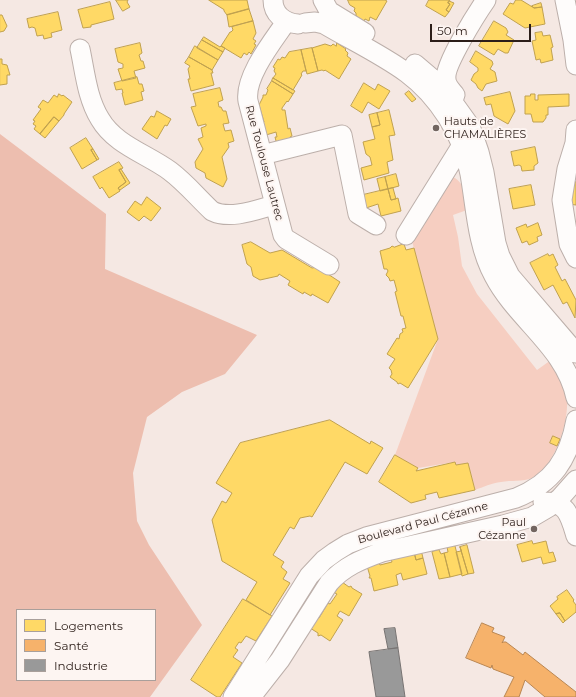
<!DOCTYPE html>
<html>
<head>
<meta charset="utf-8">
<style>
	body { margin:0 }
	#map { position:relative; width:576px; height:697px; overflow:hidden; background:#f5e8e3; font-family:Montserrat,sans-serif }
	canvas { display:block }
	.legend { position:absolute; left:16px; top:609px; width:140px; height:72px; box-sizing:border-box; background:#fdf5f2; border:1px solid #a99f9b; margin:0; padding:5px 7px; list-style:none; font-size:12px; color:#2c1e19 }
	.legend li { display:flex; align-items:center; gap:8px; height:20px }
	.legend b { width:20px; border:1px solid #a99f9b }
	.scale { position:absolute; left:430px; top:24px; width:101px; height:18px; box-sizing:border-box; border:2px solid #2c1e19; border-top:0; padding-left:5px; font-size:12px; line-height:14px; white-space:nowrap; color:#2c1e19; -webkit-text-stroke:3px #fdf5f2; paint-order:stroke }
</style>
</head>
<body>
<div id="map">
<canvas width="576" height="697"></canvas>
<ul class="legend">
<li><b style="height:11px;background:#ffd966"></b>Logements</li>
<li><b style="height:11px;background:#f6b26b"></b>Santé</li>
<li><b style="height:11px;background:#999"></b>Industrie</li>
</ul>
<div class="scale">50 m</div>
</div>
<script>
const context = document.querySelector('canvas').getContext('2d');
context.lineJoin = 'round';
function fillPath(path, color) {
  context.fillStyle = color;
  context.fill(path, 'evenodd');
}
function stroke(path, color, width, dash) {
  context.strokeStyle = color;
  context.lineWidth = width;
  context.lineCap = dash ? 'butt' : 'round';
  context.setLineDash(dash || []);
  context.stroke(path);
}
function label(font, color, halo, rows, align = 'center') {
  context.font = font + ' Montserrat,sans-serif';
  context.lineWidth = 4;
  context.setLineDash([]);
  context.textBaseline = 'middle';
  context.strokeStyle = halo;
  context.fillStyle = color;
  for (const [text, x, y, turn = 0] of rows) {
    context.save();
    context.translate(x, y);
    context.rotate((+turn || 0) * Math.PI / 180);
    context.textAlign = isNaN(turn) ? turn : align;
    if (halo) context.strokeText(text, 0, 0);
    context.fillText(text, 0, 0);
    context.restore();
  }
}
fillPath(new Path2D(`
	M453,177C466,184 466,196 467,210L453,215L458,237L462,266L477,294L537,370L551,360C558,371 565,384 567,397C569,422 556,465 532,478C523,482 511,480 501,482C492,483 483,487 475,490L468,463L456,465L455,462L418,468L395,455L438,339L412,241Z`), '#f6cec1');
fillPath(new Path2D(`
	M0,134L106,214L105,269L257,335L225,374L182,392L147,417L133,473L137,521L149,545L202,625L150,697H0ZM17,610H155V680H17Z`), '#edbeaf');
const homes = new Path2D(`
	M116,0H128L127,2L130,7L123,11Z
	M209,0H247L249,9L227,15L224,11V10Z
	M348,0H385L387,1L376,20L370,17L369,21L365,19L364,21L356,16V13L354,11L355,8L350,5Z
	M429,0H450L448,3L450,4L446,10L449,12L445,17L426,6Z
	M516,0H521L534,8L542,7L545,24L525,28L503,14L510,3L513,4Z
	M449,1L454,3L449,12L446,10L450,4L448,3Z
	M110,2L114,19L91,25V27L83,28L78,10Z
	M541,3L542,7L534,8L532,6Z
	M249,9L253,21L229,27L227,15Z
	M58,12L62,30L51,33L52,37L44,39L43,35L37,36L35,28L32,27L29,28L27,19Z
	M0,15H2L7,26L4,31L0,32Z
	M253,21L256,33L253,39L256,41L254,44L256,45L251,54L249,52L247,55L244,53L241,58L221,46L230,32H231L233,30L232,27Z
	M494,21L506,28L508,32L506,35L514,40L508,53H505L498,49L494,55L479,46Z
	M542,32L543,36L550,35L553,47L551,48L553,60L541,63L540,59L536,60L532,41L536,40L535,33Z
	M204,37L220,47L221,46L225,48L223,52L202,40Z
	M202,40L223,52L218,60L197,48Z
	M140,43L142,53L139,55L141,61H143L145,68L134,71L136,78L122,81L118,69L123,68V64L118,62L115,49Z
	M337,43L346,49L345,50L348,53L347,56L351,59L339,79L325,70L324,71L322,70L318,71L312,48L325,44L331,46L333,44L336,46Z
	M195,46L218,60L212,70L189,57Z
	M312,48L318,71L307,74L301,50Z
	M301,50L306,71H303L301,74L302,75L293,90L273,78L276,74L274,71L275,68L273,67L278,59L280,60L282,57L285,58L289,52Z
	M476,51L492,61L493,64L490,69L495,72L497,81L486,84L482,91L478,88L476,84L471,80L474,74L478,71V68L470,62Z
	M189,57L212,70L213,73H211L214,85L191,91L188,79H190L188,69L190,66L185,63Z
	M0,59H2V64L7,65L10,75H7V84L0,85Z
	M137,77L139,84H142L144,91L141,92L143,100L125,105L122,93H123L122,89L116,90L114,83Z
	M273,78L295,91L293,94L272,81Z
	M272,81L293,94L288,102L287,101L282,108V110H285L288,129L290,128L292,136L290,137L291,142L277,145L275,137H277L276,132L266,135L262,123L264,122L259,105L263,97V95H266L268,90L267,89Z
	M364,83L375,90L378,84L390,91L379,109L368,102L362,113L351,106Z
	M220,88L223,100L218,102L219,107H221L223,111H226L229,123L223,124L225,131L231,130L234,141L228,143L229,147L222,157L227,179L223,187L206,178L205,173L196,168L195,162L203,149L198,139L203,137L201,128L206,126V124L198,126L191,107L196,106L193,94Z
	M409,91L416,99L412,102L405,94Z
	M510,92L515,111L508,124L494,116L491,104L486,105L484,98Z
	M59,94L62,96L63,95L72,102L64,114V115L59,121L54,117L40,134L34,129L36,126L33,124L35,121L33,120L41,109L38,107L43,100L48,103L54,95L57,97Z
	M531,94H535V100H538V95L569,94V106L548,107V115H546V118L543,122H533L531,114H525V96H530Z
	M389,110L395,135L389,136L393,160L387,162L389,173L364,180L361,168L372,165L370,157L366,154L363,142L375,139L372,127L380,125L377,113Z
	M157,111L171,119L167,126L165,125L157,139L142,129L151,116L154,117Z
	M377,113L380,125L372,127L369,115Z
	M54,117L59,121L45,138L40,134Z
	M86,138L93,149L91,150L97,160L82,169L70,148Z
	M535,147L538,163L534,166V170L522,171L521,166L519,165L514,166L511,152Z
	M93,149L99,159L97,160L91,150Z
	M119,162L123,168L119,170L126,182L118,188L120,191L109,198L102,187L100,189L93,177Z
	M121,169L130,183L120,190L118,188L126,182L119,170Z
	M396,174L399,186L388,189L385,177Z
	M385,177L388,189L380,191L377,179Z
	M572,181L576,182V205L568,204Z
	M531,185L535,205L513,209L509,189Z
	M393,188L396,199L391,200L388,189Z
	M388,189L391,200L398,198L401,211L381,216L378,204L366,208L363,195Z
	M147,197L161,208L151,221L144,216L139,221L127,212L135,201L141,205Z
	M538,223L542,235L537,237L538,241L529,245L527,241L522,243L516,228L526,224L527,227Z
	M251,242L270,253L282,250L312,268L317,267L340,282L328,303L312,294L311,296L304,292L303,294L288,285L290,281L279,274L278,276L260,280L253,276L251,267L247,264L242,245Z
	M404,244L406,250L414,248L438,339L408,388L400,383L398,384L397,382L390,377L392,374L391,370L389,368L395,359L387,354L397,338L399,339L400,334L403,332L402,329L406,328L403,316H401L395,292L397,291L394,280L390,281L389,278L386,275L388,271L387,269H384L380,251L390,248L392,246L394,247Z
	M548,254L549,256L553,254L558,265L555,267L562,281L565,279L576,300L575,318L567,302L563,304L553,285L544,290L530,263Z
	M330,420L370,444L371,441L383,448L367,474L345,462L312,517L310,516L300,518L294,529L290,527L273,555L284,562L281,567L287,572L283,579L290,583L270,615L246,600L257,582L222,561L212,520L222,501L226,503L232,493L216,483L240,443Z
	M553,436L560,439L557,446L550,443Z
	M395,455L418,468L416,471L455,462L456,465L468,463L475,490L439,498L437,492L425,495L426,499L411,503L379,482Z
	M532,541L533,544L546,541L549,553L553,552L556,561L543,564L541,557L522,562L517,545Z
	M467,545L474,573L468,574L460,547Z
	M455,546L462,574L450,577L444,553L448,552L447,547Z
	M460,547L468,574L462,576L456,552L461,551Z
	M421,550L423,558L416,560L414,552Z
	M439,550L441,554L444,553L450,577L439,579L432,552Z
	M414,552L416,560L423,558L427,574L403,580L401,573L396,575L398,585L374,591L371,578H369L370,576L367,566L379,563L380,565L392,562L391,559Z
	M342,582L349,587L351,586L352,588L362,594L349,616L340,611L337,616L343,620L330,641L321,635L318,636V633L310,628L317,617L319,618L328,603L330,604L337,594L335,593Z
	M567,590L574,600L573,601L576,605V612L565,621L560,613L556,614L550,606L558,599L557,597Z
	M243,599L272,616L256,641L246,636L241,643L239,642L235,648L238,650L233,657L242,663L220,697H217L191,680Z
	M560,613L565,621L563,623L556,614Z`);
fillPath(homes, '#ffd966');
stroke(homes, '#c0a14f', 1);
const health = new Path2D(`
	M482,623L494,628L492,632L505,637L502,643L503,642H506L523,655L525,652L576,692V697H545L525,680L519,697H504L514,677L493,669L492,665L491,668L466,658Z`);
fillPath(health, '#f6b26b');
stroke(health, '#b98652', 1);
const industry = new Path2D(`
	M395,628L398,648L388,649L384,629Z
	M398,648L405,697H376L369,652Z`);
fillPath(industry, '#999');
stroke(industry, '#787473', 1);
const minor = new Path2D(`
	M273,0C273,14 284,23 298,24
	M323,0L329,11L365,33
	M565,0L573,40L576,65
	M286,22C273,41 244,77 248,101L283,235L286,239L329,265
	M305,23L315,22L324,24C351,40 381,54 407,73C438,96 463,135 470,174C476,208 477,245 494,276C517,320 566,348 576,398
	M80,49C85,72 87,98 100,119C115,145 147,154 170,171C186,183 198,198 212,211C230,220 256,210 274,205
	M415,64L442,87L470,126L479,152L484,172L496,243L500,256L510,276L576,353
	M455,95C451,90 446,85 446,79C444,65 477,13 486,0
	M576,130L575,143L567,169L562,200L569,244L576,258
	M262,155L342,135L358,214L376,225
	M406,235L462,145
	M543,502C567,501 570,516 576,536
	M233,697L309,576L324,560L335,552L348,544L366,537L516,498C553,483 569,459 576,420
	M251,697L280,660L329,583C343,567 362,559 382,552L503,525L532,517L549,507L560,498L576,480`);
stroke(minor, '#bcafaa', 21);
stroke(minor, '#fefcfb', 19);
for (const [x, y, r, color] of [
	[436,128,4,"#726560"],
	[534,529,4,"#726560"]
]) {
  const dot = new Path2D();
  dot.arc(x, y, r, 0, 2 * Math.PI);
  context.fillStyle = color;
  context.fill(dot);
  stroke(dot, '#fdf5f2', 1.5);
}
label('11px', '#2c1e19', '#fdf5f2', [
	["Hauts de",444,122],
	["CHAMALIÈRES",444,135],
	["Paul",526,523,"right"],
	["Cézanne",526,536,"right"]
], 'left');
label('11px', '#2c1e19', '#fdf5f2', [
	["Rue Toulouse Lautrec",264,163,75],
	["Boulevard Paul Cézanne",423,523,-15]
]);
</script>
</body>
</html>
